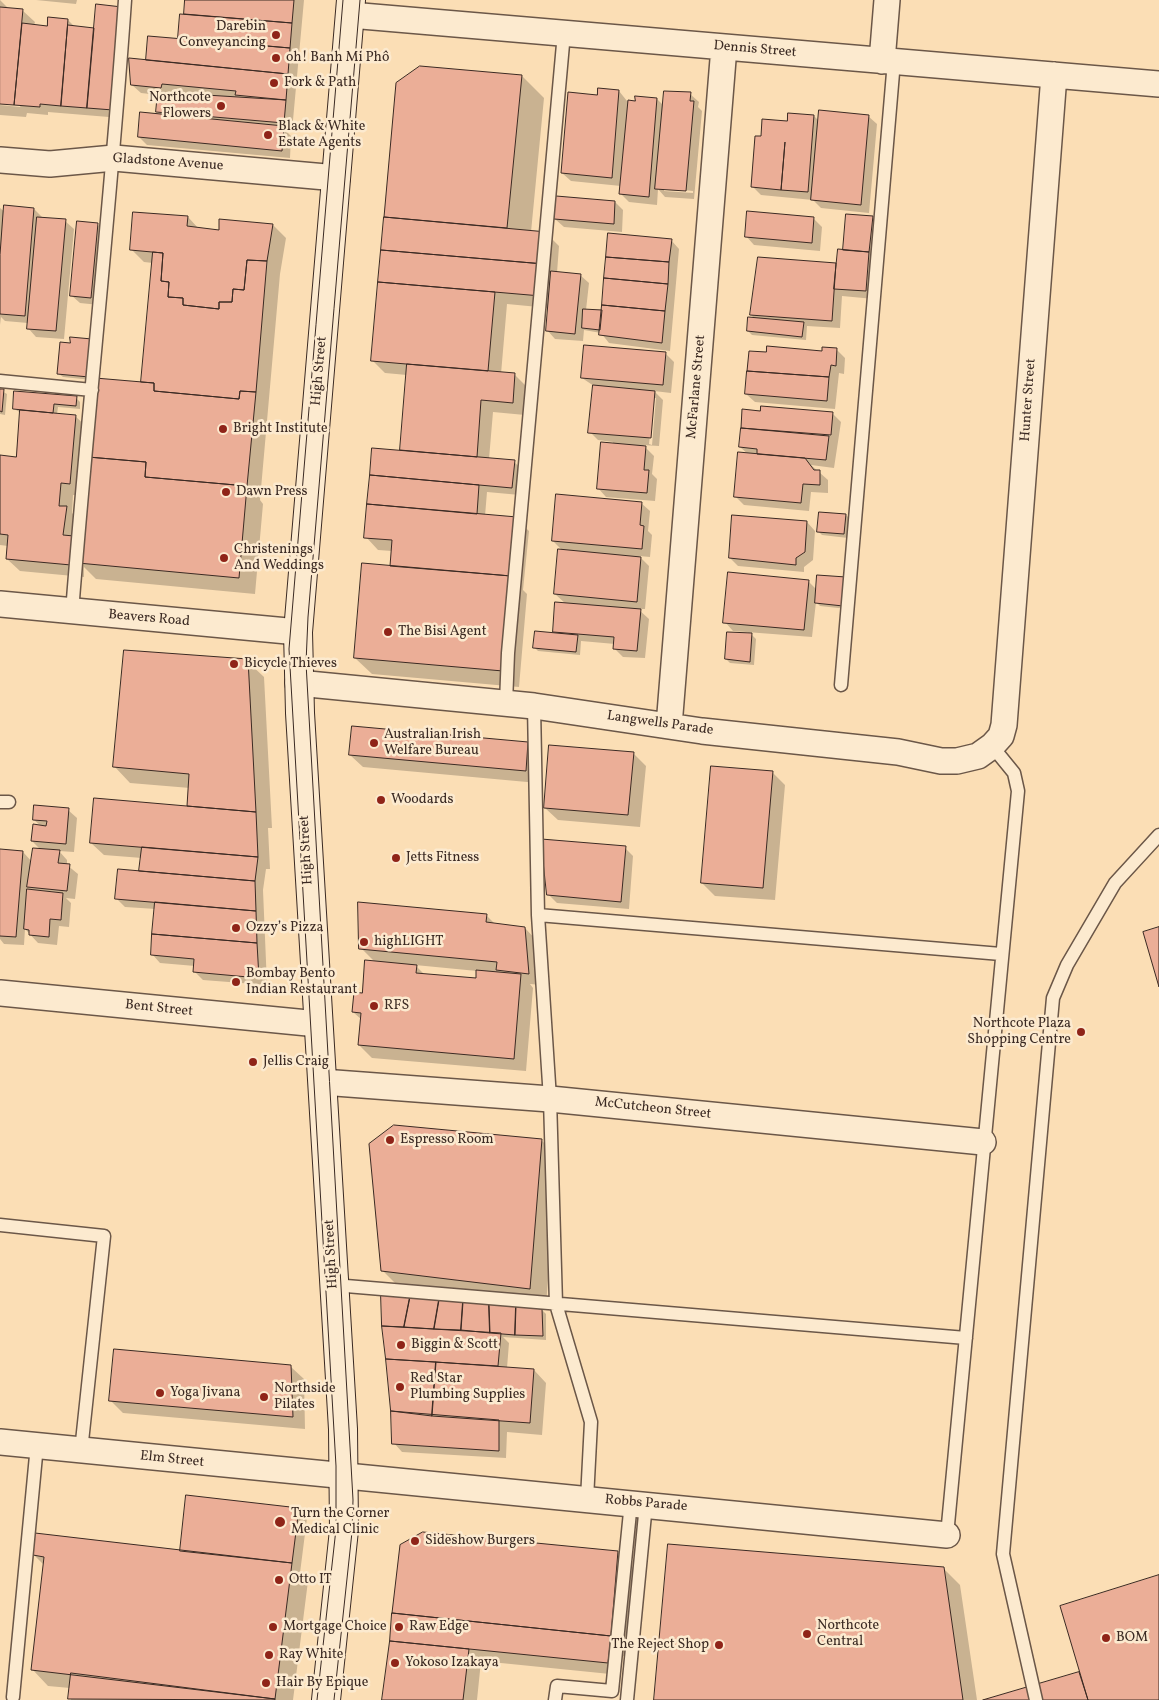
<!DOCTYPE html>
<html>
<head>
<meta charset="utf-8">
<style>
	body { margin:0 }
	canvas { display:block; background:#fbdeb5 }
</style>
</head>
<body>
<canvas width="1159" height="1700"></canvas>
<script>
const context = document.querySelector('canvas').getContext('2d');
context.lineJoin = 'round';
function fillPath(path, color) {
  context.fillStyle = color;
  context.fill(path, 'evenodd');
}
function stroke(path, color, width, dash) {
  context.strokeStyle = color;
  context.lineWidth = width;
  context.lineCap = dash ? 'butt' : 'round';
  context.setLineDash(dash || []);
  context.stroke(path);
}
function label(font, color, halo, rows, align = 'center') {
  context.font = font + ' Vollkorn,serif';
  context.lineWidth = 5;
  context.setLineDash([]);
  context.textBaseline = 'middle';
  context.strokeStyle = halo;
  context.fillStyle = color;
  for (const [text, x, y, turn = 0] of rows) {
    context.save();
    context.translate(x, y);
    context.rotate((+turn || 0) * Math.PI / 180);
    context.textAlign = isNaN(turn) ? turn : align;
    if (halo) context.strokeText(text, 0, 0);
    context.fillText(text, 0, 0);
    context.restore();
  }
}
fillPath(new Path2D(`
	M0,0L9,9L22,10L35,22L34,26L48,27L49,18L68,20L75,27L95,29L122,8L130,16L121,118L48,112V115L27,113L26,117L0,115V105L20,107L21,104L0,102Z
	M36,0H77L76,4Z
	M186,0H304L292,131H286L291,136L290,158L147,145L139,137L161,115L157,111L159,95L141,93L132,85L147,62L179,40L181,15H185Z
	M522,76L544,98L531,232L546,233L559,246L557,273L580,275L589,283L586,310L603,311L671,240L679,249L670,351L609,343L601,333L584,330L583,341L555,339L547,330L549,308L507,304L501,374L515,375L527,387L525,415L493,412L489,459L514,462L523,470L520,495L487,492L485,516L516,519L529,531L523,590L527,594L519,687L372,674L355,658L393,567L392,551L378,550L366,537L374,449L403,452L401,449L407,375L385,373L372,360L397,83Z
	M619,91L627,101L657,99L664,106L690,94L699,102L698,107L702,111L694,199L665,197L658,189L657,205L629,202L621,194V186L571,181L562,173L598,96ZM664,188L693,191V193L664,191Z
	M789,114L814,116L820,122L868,116L877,124L869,213L821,208L813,200L761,195L753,187L762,137L788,122Z
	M615,202L623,210L622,232L564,227L555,219Z
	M0,208L5,212L34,209L42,217L65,221L74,229L64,339L36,337L28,328V323L5,321L1,317L0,325Z
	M134,213L188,217L199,229L220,231L221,221L273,225L286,238L280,274L260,500L263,504L255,594L96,579L84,567V577L20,571L7,559L8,546L0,545V456L17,458L21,413L16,410L76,398L80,402V409L58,407L57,414L75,416L88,428L82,496L73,495L72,513L79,520L142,383L153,263L144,262L131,249Z
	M872,217L876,221L874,299L842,296L840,328L807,326L806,340L752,335L748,331L755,319L751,315L759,258L837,265L844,251Z
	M813,218L822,227L820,251L754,245L746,236Z
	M97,224L106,233L99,305L80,303L71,295Z
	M61,344L92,380L63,377L59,374Z
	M836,349L845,358L844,374L839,373L835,409L755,402L746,394L823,352Z
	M665,353L674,362L671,393L654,391L663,400L659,446L643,445L654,456L652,474L657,479L655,501L606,497L598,488L613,442L598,440L590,432L594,386L582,378ZM654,398H656L652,445L649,444Z
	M0,390L7,394L5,415L0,414Z
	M743,410L832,413L841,422L834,468L811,465L828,480V493L811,492L809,511L744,505L735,496L749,455L740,447Z
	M641,503L650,511L648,531L652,535L650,557L639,556L649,566L645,609H638L649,619L645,658L623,657L614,648L615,644L581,641L580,655L538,651L534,647L557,635L554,631L566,604L555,594L563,551L553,541Z
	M846,515L850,519L848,538L822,535L818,531Z
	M807,522L815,531L813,560L804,567V572L738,566L730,558Z
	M808,581L817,590L847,609L820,606L816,602L812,637L733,631L725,622Z
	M749,632L756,639L754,665L730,663L726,659Z
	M247,661L264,677L272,828H268L270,869H266L263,890L267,985L203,980L194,971L195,966L160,963L152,954L156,909L125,907L116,898L140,872L142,858L104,855L91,843L188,808L190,788L130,783L114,766Z
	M528,743L540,755L538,783L363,767L350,755Z
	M633,753L646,766L640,827L558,820L545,808Z
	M772,772L785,785L775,900L715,896L702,883Z
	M68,810L77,818L74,852L59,851L67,860V865L78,874L75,899L66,898L71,903L69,927L59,926L57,945L38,943L25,929L24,945L4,944L0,939V839V850L23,852L33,863L41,850L32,841L41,826L34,820Z
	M625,848L633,856L629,909L557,903L548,894Z
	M486,915L496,925L525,928L537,941L541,985L530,984L533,988L526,1071L372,1058L359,1045L362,1020L353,1012L364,995L375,962L361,948ZM415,965L477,971V980L425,975Z
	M541,1140L558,1156L546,1305L399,1287L382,1270Z
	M542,1310L546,1314V1340L503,1337L509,1343L507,1368L534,1370L546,1383L542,1435L507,1432L506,1458L402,1452L394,1443L384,1325Z
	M291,1367L304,1379L305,1429L123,1413L110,1400Z
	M298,1510L307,1518L300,1573L308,1581L293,1700H71L70,1688L48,1686L32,1669L44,1565L34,1555L181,1552Z
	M423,1533L618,1552L641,1575L633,1658L622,1656L620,1675L481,1661L477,1700H383L401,1546Z
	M944,1569L960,1585L977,1700H655Z`), '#0003');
const building = new Path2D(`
	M185,0H294L292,23L184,14Z
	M96,4L122,7L113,110L87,108Z
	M0,7L23,9L14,105L0,104Z
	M180,14L292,23L290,48L178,38Z
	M48,17L68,19L61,106L40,104V107L14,105L22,23L47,26Z
	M68,25L94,28L87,108L61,106Z
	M148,36L290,48L288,74L146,60Z
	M129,58L288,74L286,100L235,95L236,91L162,84L161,88L131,85Z
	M420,66L522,75L507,228L384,217L396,83Z
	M598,88L619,90L612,178L561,173L568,92L597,95Z
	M664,91L691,92L690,101H694L686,191L655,189Z
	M158,92L286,100L284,123L156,112Z
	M635,96L657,98L649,197L619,194L628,100L635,101Z
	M819,110L869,115L861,205L811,200Z
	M140,112L284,126L282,151L138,137Z
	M788,113L814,115L808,192L781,190L785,142L781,190L751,187L755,136H761L762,119L787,121Z
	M556,196L615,201L614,224L554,219Z
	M4,205L34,208L25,316L0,314V255Z
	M747,211L814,217L812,243L745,237Z
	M133,212L188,216L187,226L219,230V219L273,224L267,261L247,260L244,290L233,289L232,302H219V309L183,305V298L168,297L169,282L161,281L163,253L130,250Z
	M846,214L873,216L869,252L843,250Z
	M37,217L66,219L56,331L27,329Z
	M384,217L547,232L544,264L381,250Z
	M77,221L98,223L91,298L70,296Z
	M608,233L672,239L669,262L606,257Z
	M838,249L869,252L866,291L834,289Z
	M381,250L544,264L541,296L378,282Z
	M153,252L163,253L161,281L169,282L168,297L183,298V305L219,309V302H232L233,289L244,290L247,260L267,261L256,392L240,391L239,399L154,391V383L141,382Z
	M606,257L669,262L668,284L604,278Z
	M758,257L836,263L832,321L750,315Z
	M551,271L581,274L575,334L546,331Z
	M604,278L668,284L665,311L602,305Z
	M378,282L495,292L488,371L371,361Z
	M602,305L665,311L662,343L599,335Z
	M583,309L602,310L600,330L582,328Z
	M748,317L804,322L802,337L747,331Z
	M70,337L92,339L89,377L57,374L60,342L70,343Z
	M584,345L666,352L663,385L581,378Z
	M767,346L822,351V347L837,348L836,366L831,365L829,377L747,371L749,351L766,352Z
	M407,364L515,373L513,403L481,400L477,457L400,450Z
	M747,371L829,377L827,401L745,394Z
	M95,378L154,383V391L239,399L240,391L256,392L247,486L145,477L146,462L88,457Z
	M593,385L655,391L651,438L588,433Z
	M0,389H4L2,412L0,411Z
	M14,391L77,396L76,406L54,404L53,413L13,409Z
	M761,406L833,412L831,435L741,428L742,409L760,411Z
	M20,410L76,415L70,484L61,483L59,506H67L63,535L74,536L71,565L6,559L8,535L0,534V455L16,457Z
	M741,428L829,436L826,460L757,454V449L739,447Z
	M601,442L646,446L644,470H649L647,493L597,489Z
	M372,448L515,460L512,488L370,475Z
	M738,452L805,458L814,470H820V485L803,484L801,503L734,497Z
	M88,457L146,462L145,477L247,486L239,578L78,563Z
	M370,475L479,485L477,514L367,504Z
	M556,494L642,502L640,525L644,526L642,549L552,541Z
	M367,504L517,517L511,576L390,566L392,540L364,538Z
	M819,512L846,514L844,534L817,532Z
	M732,515L807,521L805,552L796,558V565L729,558Z
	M558,549L641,557L637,602L554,594Z
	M362,563L511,576L503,671L354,658Z
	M728,572L809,580L804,630L723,623Z
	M817,575L846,577L843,606L815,603Z
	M555,602L641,609L637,651L613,649L614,637L553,632Z
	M535,631L578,635L576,652L533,648Z
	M727,632L752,633L750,662L725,659Z
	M124,650L248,659L256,812L187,806L189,774L113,767Z
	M352,726L528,742L526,771L349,755Z
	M549,745L634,752L628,815L544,808Z
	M711,766L773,771L763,888L701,883Z
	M94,798L256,812L258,857L90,843Z
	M34,805L69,808L66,844L31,841L33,824L46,826L47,821L33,820Z
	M541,839L626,846L621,902L547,895Z
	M142,847L258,857L255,881L139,871Z
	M33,848L60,850L58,863L70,864L67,891L27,887Z
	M0,849L23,851L16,937L0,936Z
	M118,869L255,881L256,911L115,899Z
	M27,889L63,893L61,920L50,919L49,937L29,935V930L24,929Z
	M155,902L256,911L257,943L152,934Z
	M358,902L487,914L486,922L525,927L529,974L496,970L497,962L359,949Z
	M1159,927V987L1143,932Z
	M152,934L257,943L259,978L193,972L194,959L151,955Z
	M365,960L417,965L416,973L476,978V970L521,974L514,1059L358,1045L361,1013L352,1012L354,992L362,993Z
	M394,1125L542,1139L530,1289L381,1271L369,1144Z
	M381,1295L410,1297L404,1327L382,1326Z
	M410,1297L439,1300L434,1329L404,1327Z
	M439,1300L463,1302L461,1330L434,1329Z
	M463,1302L489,1304L490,1333L461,1330Z
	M489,1304L516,1306L515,1335L490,1333Z
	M516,1306L542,1309L543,1336L515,1335Z
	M382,1326L501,1333L498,1366L386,1359Z
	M114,1349L291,1365L293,1417L109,1401Z
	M386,1359L436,1362L432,1416L391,1411Z
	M436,1362L534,1369L530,1423L432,1416Z
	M391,1411L499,1420V1451L392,1444Z
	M186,1495L299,1508L292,1563L180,1551Z
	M423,1532L618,1551L611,1636L392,1613L400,1545Z
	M35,1533L292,1563L275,1699L31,1670L44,1557L33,1555Z
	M668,1544L944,1567L963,1700H654Z
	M1159,1575V1700H1088L1060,1606Z
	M392,1613L611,1636L608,1663L390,1641Z
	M390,1641L469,1649L463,1700H382Z
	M1079,1672L1088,1700H983Z
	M71,1673L275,1699V1700L68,1699Z`);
fillPath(building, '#ebae97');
stroke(building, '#3b2a23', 1);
const lane = new Path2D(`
	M0,381L92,390
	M72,612C88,408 111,204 125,0
	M841,685L894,61
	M506,703L508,653L564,33
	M534,706L538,915L550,1099L556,1304L591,1422L587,1499
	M0,802H9
	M538,915L1001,954
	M0,1225L104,1236L81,1451
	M334,1285L966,1338
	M947,1535L1018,791L1014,773L992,746
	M13,1697L37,1445
	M555,1700L557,1686L612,1691L631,1502
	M627,1700L646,1504
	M1036,1700L1003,1554L1053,998L1067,965L1115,883L1159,835`);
const street = new Path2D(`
	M350,15L1159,84
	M882,61L887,0
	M0,160L50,164L114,158L337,178
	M0,604L298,632
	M298,683L534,706L702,731L898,752L941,761H957L978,756L992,746L1001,736L1004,725L1054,75
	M669,726L724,47
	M0,993L318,1024
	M322,1082L550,1099L983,1142
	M0,1442L947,1535`);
const secondary = new Path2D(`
	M326,1700L344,1530L343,1429L300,713L298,632L351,0`);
stroke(lane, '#6b5748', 15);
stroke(street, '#6b5748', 28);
stroke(secondary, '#3b2a23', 30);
stroke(lane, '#fceacf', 12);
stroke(street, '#fceacf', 25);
stroke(secondary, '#fceacf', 28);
stroke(new Path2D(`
	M317,1700L336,1529V1466L289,649L343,0
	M334,1700L352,1532L353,1500L306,663L308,617L360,0`), '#3b2a23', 1);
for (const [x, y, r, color] of [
	[276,35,5,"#8f2418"],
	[276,58,5,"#8f2418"],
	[274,83,5,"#8f2418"],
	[221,106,5,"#8f2418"],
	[268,135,5,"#8f2418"],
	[223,429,5,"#8f2418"],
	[226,492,5,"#8f2418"],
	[224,558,5,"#8f2418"],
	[388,632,5,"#8f2418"],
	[234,664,5,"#8f2418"],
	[374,743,5,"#8f2418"],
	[381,800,5,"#8f2418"],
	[396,858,5,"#8f2418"],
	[236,928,5,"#8f2418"],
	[364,942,5,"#8f2418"],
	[236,982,5,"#8f2418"],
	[374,1006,5,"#8f2418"],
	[1081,1032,5,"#8f2418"],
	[253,1062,5,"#8f2418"],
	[390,1140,5,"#8f2418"],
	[401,1345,5,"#8f2418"],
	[400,1387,5,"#8f2418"],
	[160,1393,5,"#8f2418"],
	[264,1397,5,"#8f2418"],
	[280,1522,6,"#8f2418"],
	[415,1541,5,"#8f2418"],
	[279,1580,5,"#8f2418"],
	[273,1627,5,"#8f2418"],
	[399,1627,5,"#8f2418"],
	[807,1634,5,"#8f2418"],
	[1106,1638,5,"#8f2418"],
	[719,1645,5,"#8f2418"],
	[269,1655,5,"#8f2418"],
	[395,1663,5,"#8f2418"],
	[266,1683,5,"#8f2418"]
]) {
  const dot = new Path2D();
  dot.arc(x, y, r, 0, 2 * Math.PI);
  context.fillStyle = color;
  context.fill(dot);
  stroke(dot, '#fceacf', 2);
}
label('14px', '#3b2a23', '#fceacf', [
	["Darebin",266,27,"right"],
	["Conveyancing",266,43,"right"],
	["oh! Banh Mi Phô",286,58],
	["Fork & Path",284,83],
	["Northcote",211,98,"right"],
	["Flowers",211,114,"right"],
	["Black & White",278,127],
	["Estate Agents",278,143],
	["Bright Institute",233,429],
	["Dawn Press",236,492],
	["Christenings",234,550],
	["And Weddings",234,566],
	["The Bisi Agent",398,632],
	["Bicycle Thieves",244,664],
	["Australian Irish",384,735],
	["Welfare Bureau",384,751],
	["Woodards",391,800],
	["Jetts Fitness",406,858],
	["Ozzy’s Pizza",246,928],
	["highLIGHT",374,942],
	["Bombay Bento",246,974],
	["Indian Restaurant",246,990],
	["RFS",384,1006],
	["Northcote Plaza",1071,1024,"right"],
	["Shopping Centre",1071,1040,"right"],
	["Jellis Craig",263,1062],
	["Espresso Room",400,1140],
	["Biggin & Scott",411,1345],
	["Red Star",410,1379],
	["Plumbing Supplies",410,1395],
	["Northside",274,1389],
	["Pilates",274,1405],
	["Yoga Jivana",170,1393],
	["Turn the Corner",291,1514],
	["Medical Clinic",291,1530],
	["Sideshow Burgers",425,1541],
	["Otto IT",289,1580],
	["Northcote",817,1626],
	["Central",817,1642],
	["Mortgage Choice",283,1627],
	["Raw Edge",409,1627],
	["BOM",1116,1638],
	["The Reject Shop",709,1645,"right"],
	["Ray White",279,1655],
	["Yokoso Izakaya",405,1663],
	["Hair By Epique",276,1683]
], 'left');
label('14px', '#3b2a23', '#fceacf', [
	["Dennis Street",755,50,5],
	["Gladstone Avenue",168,163,4],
	["High Street",320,371,-85],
	["McFarlane Street",697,387,-85],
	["Hunter Street",1029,400,-86],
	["Beavers Road",149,619,5],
	["Langwells Parade",660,724,8],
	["High Street",307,850,-93],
	["Bent Street",159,1009,6],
	["McCutcheon Street",653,1109,6],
	["High Street",332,1254,-93],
	["Elm Street",172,1460,6],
	["Robbs Parade",646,1504,5]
]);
</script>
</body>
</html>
